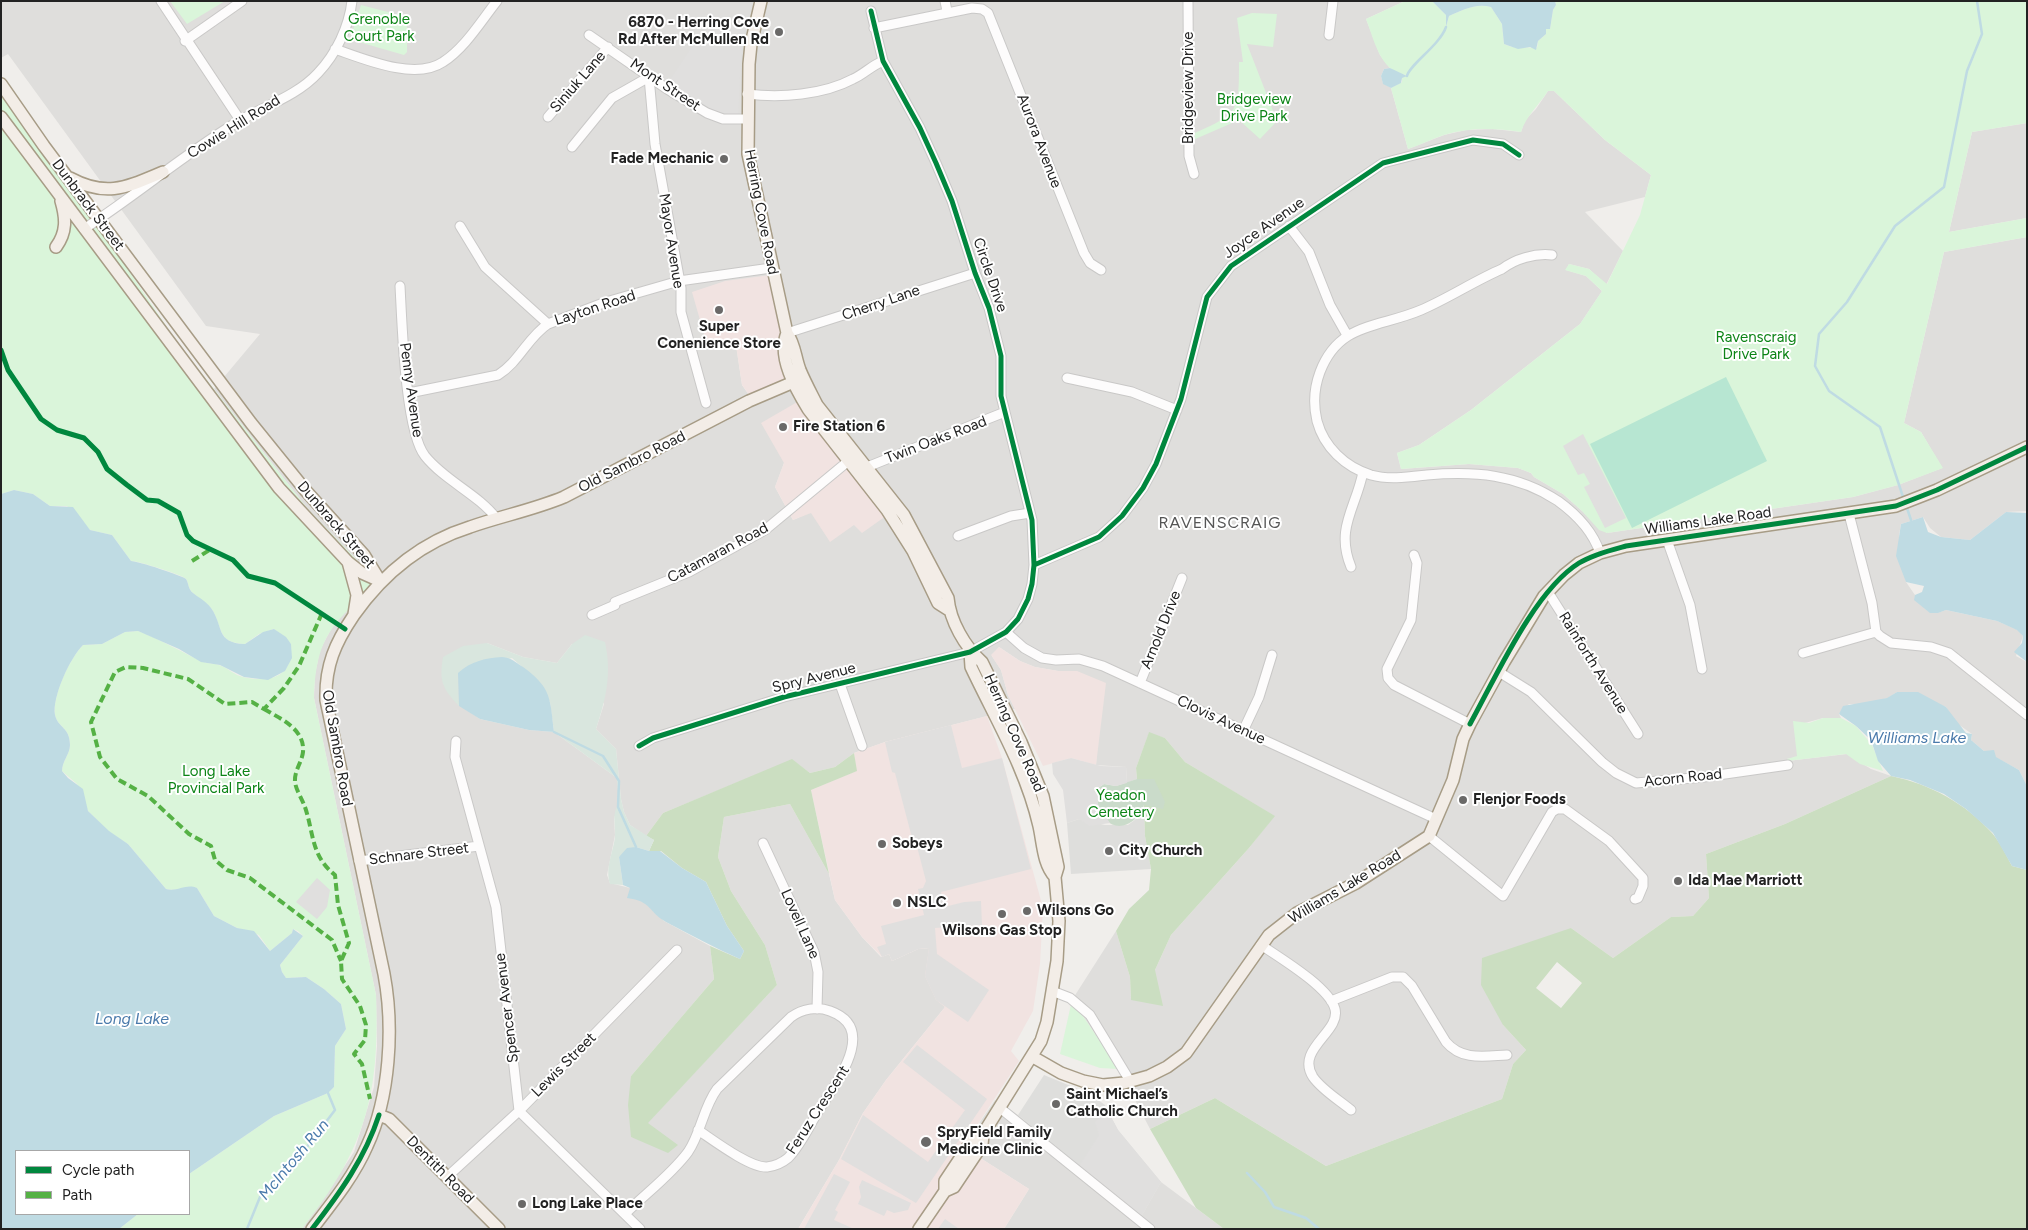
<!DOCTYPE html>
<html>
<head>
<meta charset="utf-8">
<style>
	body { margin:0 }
	#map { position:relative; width:2028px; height:1230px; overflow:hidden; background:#f0eeeb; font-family:Figtree,sans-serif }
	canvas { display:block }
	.frame { position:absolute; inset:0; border:2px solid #222; pointer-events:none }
	.legend { position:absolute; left:15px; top:1150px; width:175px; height:65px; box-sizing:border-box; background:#fff; border:1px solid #a7a7a7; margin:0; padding:6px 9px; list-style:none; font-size:15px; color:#222 }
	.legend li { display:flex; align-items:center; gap:10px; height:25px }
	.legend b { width:25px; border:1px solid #a7a7a7 }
</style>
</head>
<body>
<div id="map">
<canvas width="2028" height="1230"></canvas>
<div class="frame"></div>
<ul class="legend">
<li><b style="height:6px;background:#00873e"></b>Cycle path</li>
<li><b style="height:6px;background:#55b145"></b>Path</li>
</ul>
</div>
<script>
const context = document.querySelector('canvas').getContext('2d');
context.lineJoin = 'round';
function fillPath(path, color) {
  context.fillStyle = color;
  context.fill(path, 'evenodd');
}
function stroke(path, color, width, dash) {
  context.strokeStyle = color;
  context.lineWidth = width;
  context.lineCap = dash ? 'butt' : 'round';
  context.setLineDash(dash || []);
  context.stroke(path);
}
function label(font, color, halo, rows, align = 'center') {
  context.font = font + ' Figtree,sans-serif';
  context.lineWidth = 4;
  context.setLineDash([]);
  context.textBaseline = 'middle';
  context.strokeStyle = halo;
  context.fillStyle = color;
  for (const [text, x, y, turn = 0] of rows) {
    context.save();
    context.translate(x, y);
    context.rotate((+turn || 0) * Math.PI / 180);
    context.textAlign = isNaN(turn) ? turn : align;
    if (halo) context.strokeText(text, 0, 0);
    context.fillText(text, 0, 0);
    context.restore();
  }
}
fillPath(new Path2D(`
	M1,1H1405L1366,19L1380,55L1390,68L1384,69L1381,76L1383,83L1391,88L1408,149L1444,135L1466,130L1493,129L1521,132L1525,120L1536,109L1548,91H1554L1605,140L1651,175L1645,197L1585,212L1623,251L1606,285L1589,269L1569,264L1566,270L1586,276L1602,291L1580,324L1471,410L1419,445L1397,453L1401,469L1469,464L1518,468L1531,473L1534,477L1563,494L1607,533L1853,497L1898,485L1942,468L1921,432L1904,423L1944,252L2027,237V511L2006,512L1970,540L1941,537L1930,528L1923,517L1901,524L1899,535L1906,582L1915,595L1937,613L1946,610L1997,621L2018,630L2023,636L2016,656L2027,662V786L2019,770L1984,751L1971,740L1972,734L1955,722L1946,707L1897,692L1888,698L1864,704H1849L1839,714L1841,718H1823L1805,723L1797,757L1787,759V761L1847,754L1871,769L1891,776L1785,824L1706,854L1709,898L1693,916L1671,917L1613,958L1571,928L1503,1025L1526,1050L1513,1064L1502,1099L1326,1166L1215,1098L1150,1129L1119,1069L1072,1000L1116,931L1130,977L1131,1000L1155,970L1171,935L1249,848L1274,816L1185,762L1165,738L1149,733L1136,768L1137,779L1127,783L1126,767L1096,765L1097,746L1077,671H1058L1035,667L1020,661L999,647L992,656L1001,670L1008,695L1015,709L885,742L854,753L835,767L810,773L792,760L663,813L646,836L630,825L624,812L621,799L616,749L596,729L604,704L572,644L557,663L523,657L487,643L470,712L480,719L529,730L554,732L617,778L619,803L614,819L615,835L607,875L610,883L630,888L664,921L710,946L714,979L631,1076V1137L677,1146L647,1123L777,985L765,945L731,891L718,857L724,817L790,804L829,874L835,900L862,937L881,957L889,954L892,961L918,949L929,948L945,1007L886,1080L863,1113L839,1160L798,1229H302L354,1152L374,1087L377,1046L376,995L314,698L315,674L320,650L331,629L340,616L379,583L307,508L214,389L260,334L206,326L8,54L1,58ZM735,338L754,402L742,385ZM784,463L811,512L793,520L775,487Z
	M2027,123V218L1949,232L1972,132Z
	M995,1100L1018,1115L1141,1217L1161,1182L1224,1229H1004L1029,1189L963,1147Z`), '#dfdedc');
fillPath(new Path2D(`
	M770,275L798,380L754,402L742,385L735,339L706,341L692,292L725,281Z
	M799,401L886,516L862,533L854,525L830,542L811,513L793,520L775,487L784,463L761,423Z
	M999,647L1020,661L1035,667L1058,671H1077L1106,683L1096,765L1071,758L1043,766L1008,695L1001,670L991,655Z
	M987,716L1002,758L1043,908L1040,964L1033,1011L1011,1051L1019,1061L963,1147L1029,1189L1004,1229H798L839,1160L863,1113L886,1080L945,1007L936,1000L925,976L929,948L918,949L892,961L889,954L882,957L862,937L835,900L811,790L856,771L854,753L885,742Z`), '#f1e3e1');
fillPath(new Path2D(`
	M1144,805L1145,836L1151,869L1071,874L1067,823L1079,819L1105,825H1128L1140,816Z
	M1044,1075L1090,1094L1105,1105L1118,1130L1161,1182L1141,1217L1018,1115Z`), '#dededc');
fillPath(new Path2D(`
	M1149,732L1165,738L1185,762L1275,816L1249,848L1171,935L1155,970L1163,1006L1131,1000L1130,977L1116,931L1129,909L1149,890L1151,869L1145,836L1144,805L1154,779H1137L1136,768Z
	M854,753L857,771L811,790L829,874L790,804L724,817L718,857L731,891L765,945L777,985L648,1123L678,1145L668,1153L631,1137L628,1105L631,1076L714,979L710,946L740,959L744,951L727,926L706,882L682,868L661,851H649L654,840L646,836L663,813L792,759L810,773L835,767Z
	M1891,776C1930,784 1965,803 1992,833C2000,842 2006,855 2012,866L2027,870V1229H1224L1196,1208L1150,1129L1215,1098L1326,1166L1502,1099L1513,1064L1526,1050L1503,1025L1481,985L1482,958L1571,928L1613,958L1671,917L1693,916L1709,898L1706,854L1785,824ZM1557,962L1582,983L1561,1008L1536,988Z`), '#cbdec1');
fillPath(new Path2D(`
	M585,635L605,642C612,674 606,699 596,729L616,749L621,799L624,812L630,825L654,840L649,851L636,847L619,857L623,885L610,884C605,867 613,853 615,837C616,825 611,814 619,803L617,778L554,732L550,702L521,666L512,658L458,673L459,706C442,688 439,681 443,657L463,646L487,643L523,657L557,663L572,644Z`), '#d9e6de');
fillPath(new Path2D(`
	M1137,779H1154L1165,802L1163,809L1144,805C1134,832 1104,834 1098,804C1097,799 1098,793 1098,788L1104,784L1116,786Z`), '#cadbca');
fillPath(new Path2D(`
	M170,1H225L187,24Z
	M1405,1H1432L1446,15V27L1449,16C1464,10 1475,3 1491,7L1502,24L1504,44C1517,50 1525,46 1537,48L1538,41L1546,34V29H1550L1553,10L1556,5L1555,1H2027V123L1972,132L1949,232L2027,218V237L1944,252L1904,423L1921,432L1943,468L1898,485L1853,497L1607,533L1599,530L1582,511L1563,494L1534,477L1531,473L1518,468L1469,464L1401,469L1397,453L1419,445L1471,410L1580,324L1602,291L1586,276L1565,270L1569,264L1589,269L1607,284L1640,215L1651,175L1605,140L1554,91H1548C1539,105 1526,116 1521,132C1495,128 1469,127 1444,135C1432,139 1420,145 1408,149L1391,88L1402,82V78L1406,75C1380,72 1374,39 1366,19Z
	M361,5L407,17V52L404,55L352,40L351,36Z
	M1252,13L1277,14L1273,47L1247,44L1277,121L1260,139L1239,120L1193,140V134C1239,113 1239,113 1239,62H1243L1237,18Z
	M1,89L97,224L177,342L307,508L379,583C334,621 316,635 314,698L376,995C380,1096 365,1149 302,1229H119L138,1214H189V1174L274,1116L328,1093L334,1087L335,1046L346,1029L341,1004L324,989L306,977L286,978L282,972L280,965L303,936L298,931L293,929L292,933L270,951L259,935L237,928L214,916L197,888C186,885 177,892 166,889L128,844L109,832L88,811L77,784L62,771C62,761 70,754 70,745C70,727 58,728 55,715C52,696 70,658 83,645L102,644L125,632L138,631C161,639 182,653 204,662C209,664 214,663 219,665C228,668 234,675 243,677C272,683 293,677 291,644L274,629L259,634L245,644C218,643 223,630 213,611C209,604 199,599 193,593C188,589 189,584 186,579C183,575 138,561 131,561L112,535L90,530L67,506H50L33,494L14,490L1,494Z
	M1823,718H1841L1856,726L1872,745L1883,771L1860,764L1846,754L1787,761V759L1797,756L1793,721L1809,723Z
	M1072,1000L1119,1069L1100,1068L1060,1054Z`), '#daf5da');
fillPath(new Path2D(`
	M1726,377L1767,461L1632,528L1590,444Z`), '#b7e6d2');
fillPath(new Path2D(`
	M709,21L745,28L741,58L738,116L715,111L667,84Z
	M1583,434L1626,518L1605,528L1584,487L1590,484L1584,473L1578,475L1563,446Z
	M951,725L962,768L1002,758L1031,869L941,892L944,907L964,902L981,901L982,925L935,928L937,954L989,990L968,1022L936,1000L925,976L929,948L918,949L892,961L889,954L882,957L877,947L886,944L881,926L924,915L918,889L923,888L926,881L915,839L911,834L895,773L892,772L885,742Z
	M1071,758L1101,766L1126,767L1127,783L1116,786L1104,784L1098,788V805L1110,823L1089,826L1079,819L1067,823L1063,790L1053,774L1052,763Z
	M317,878L330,890L327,907L317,919L296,902Z
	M917,1045L987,1099L916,1203L841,1159L863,1115L928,1162L965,1110L903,1062Z
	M1106,1108L1118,1130L1161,1182L1141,1217L1079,1166L1099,1135L1095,1122Z
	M834,1174L850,1182L835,1210L838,1212L834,1220L854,1229H804Z
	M862,1180L911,1203L908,1210L894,1213L887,1210L884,1216L858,1204L861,1197L859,1187Z
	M945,1219L959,1229H938Z`), '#e0dfde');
fillPath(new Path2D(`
	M1432,1H1555L1556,5L1553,10L1550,29H1546V34L1538,41L1536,50L1530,47L1518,49L1504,44L1502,24L1491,7C1475,3 1464,10 1449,16L1446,27V15Z
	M1390,68L1407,76L1402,78L1401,83L1391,88L1383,84L1381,76L1384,69Z
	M14,490L33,494L50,506L73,507L90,530L112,535L131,561C138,561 183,576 186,579C189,584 188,589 193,593C199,598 206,601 211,608C224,626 215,643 245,644L263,632L274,629L286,637L291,644L292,658L285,671L268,680L244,677L220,665L201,662L179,649L138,631L125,632L102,644L83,645C70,658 52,697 55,715C58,728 70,727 70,745C70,754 62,761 62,771L68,778L83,789L88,811L109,831L128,844L166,889C178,892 186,883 197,888L214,916L237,928L254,931L270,951L292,933L293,929L303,936L280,965L282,972L286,978L306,977L324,989L341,1004L346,1029L335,1046L334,1087L328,1093L274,1116L189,1174V1151H16V1214H138L119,1229H1V494Z
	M2006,512L2027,513V662L2014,652L2022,643L2023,636L2017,630L1997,621L1946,610L1938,613H1930L1914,600L1915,595L1922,592L1924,586L1906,582L1896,556L1901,524L1923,517L1928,532L1941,537L1970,540Z
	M502,657C512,658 515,662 523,667C552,688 550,699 554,732L529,730L480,719L459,706L458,673C471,661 486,658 502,657Z
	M1897,692H1918L1946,707L1966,733L1972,734L1971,740L1984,751L1994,750L1996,757L2019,770L2027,786V870L2012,866L1993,833L1966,809L1944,794L1910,780L1891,776L1878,761L1871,740L1856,726L1839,714L1843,706L1887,698Z
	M636,847L649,851H660L682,868L706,882L727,926L744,951L740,959C715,948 691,935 666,922C648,912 652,901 627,898L630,888L623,885L619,857L627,848Z`), '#bfdbe3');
stroke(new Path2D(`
	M1407,76C1409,65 1440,45 1446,27
	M1904,500L1880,427L1829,391L1815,366L1819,334L1847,302L1895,226L1944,187L1967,71L1982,34L1977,1
	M1906,505L1911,520
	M554,732L603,756L619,781L618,807L636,847
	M1247,1173L1265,1192L1274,1207L1306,1218L1319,1229
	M247,1229L260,1197L285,1176L335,1110L328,1093`), '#bfdbe3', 2.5);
const minor = new Path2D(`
	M161,1L240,120
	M945,1L947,11
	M1188,1L1189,156L1194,174
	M874,28L972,8L982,9L988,13L1084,253L1090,263L1101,270
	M589,35L667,89L707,113L723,119H747
	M1329,35L1333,1
	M185,41L242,1
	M335,49C364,59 415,81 443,62C465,48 481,21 497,1
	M649,77L655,144L681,288V312L706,403
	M747,94C781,98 823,95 853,79C864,74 871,66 883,61
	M548,117L608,47
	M572,147L612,98L649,77
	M460,226L485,267L548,324
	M1289,226L1309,252L1330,305L1347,335
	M84,229C135,196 182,156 234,124C261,107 296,97 318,73C336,54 349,27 352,1
	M1552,255C1535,253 1515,259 1502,269C1474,281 1449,298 1421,310C1379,328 1339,322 1320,372C1314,388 1313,404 1317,421C1324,447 1345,467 1371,475C1389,480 1409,477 1427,475C1475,471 1517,474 1558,501C1576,514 1593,532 1600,553
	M400,286C402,321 405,431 425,456C445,481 478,494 497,519
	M787,333L975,273
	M1067,378L1132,392L1177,410
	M409,393L498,375C519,362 528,337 548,324L606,302L679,281L771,268
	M867,467L1005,412
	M1849,514L1872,603L1876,632L1880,636L1891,643L1931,647L1949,653L2027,715
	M958,536L1011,516L1030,513
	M1667,540L1690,605L1702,669
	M1414,555L1417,563L1411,620L1387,669L1388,678L1394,685L1470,724
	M1034,565L1099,537L1122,516L1143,488L1156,464L1181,399L1207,297L1231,266L1383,163L1473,140L1503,144L1519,155
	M1351,567C1335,528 1356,508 1363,472
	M1548,592L1638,734
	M592,615L615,605V602L689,572L765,530L852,458
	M1006,632L1024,648L1042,658L1056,660L1079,659L1103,666L1436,819
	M1803,653L1876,632
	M1499,672L1531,692L1602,762L1616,773L1636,783L1704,777L1788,765
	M1140,683L1182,578
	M840,684L862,746
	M1243,731L1259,697L1272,655
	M456,741L455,757L496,907L519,1111L640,1229
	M639,746L653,738L784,697L970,652L1006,632L1018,619L1028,599L1032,584L1034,565L1032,520L1001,396V356L989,308L975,273L952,201L936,163L920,128L883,61L871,11
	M1429,836L1503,896L1552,812L1557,809H1565L1609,841L1643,878V886L1638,898L1635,899
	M763,843L814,952L818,972L817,1009
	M359,861L479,846
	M1261,945C1280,958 1329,987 1335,1009C1341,1032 1295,1049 1313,1077C1322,1090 1339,1100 1351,1110
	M1052,991L1070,998L1090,1015L1130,1081
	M1331,1001L1392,977H1403L1412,986L1446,1042C1462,1061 1485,1056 1507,1055
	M1000,1108L1150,1229
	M447,1177L519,1111L677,950
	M625,1214C645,1194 671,1175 688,1152C701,1133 703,1108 717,1089L791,1017C802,1009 817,1006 830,1011C880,1029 834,1085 819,1110C809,1126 801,1145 788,1158C782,1163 775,1166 767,1167C750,1168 713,1140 698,1130`);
const major = new Path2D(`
	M761,1L751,44L749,64L748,154L787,333C795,344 795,357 800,370C805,382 811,393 817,405L904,515L948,598C950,621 965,647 982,662L1021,742L1043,796L1058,867L1055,877L1059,921L1057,961L1047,1022L1041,1041L983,1134L982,1145L954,1187L945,1191L919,1229
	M1,84L44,146L251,423L306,491L364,555L380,581
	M1,117L279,488L348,562L362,573L380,581
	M70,178C107,198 127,187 163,172
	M56,247C67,232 66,218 61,201
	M787,333C777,357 796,389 808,409L887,510L913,551L938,603L949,610
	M348,562L357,595L354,614
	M970,652L971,667C996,720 1026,769 1039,826C1043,844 1043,864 1055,877
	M1033,1057L1061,1073L1083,1081L1103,1085L1124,1083L1149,1076L1167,1067L1186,1053L1269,935L1297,913L1356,883L1429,836L1453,780L1463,739L1470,724L1504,662L1544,596L1564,575L1579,563L1600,553L1626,546L1896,506L1937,490L2027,447
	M379,1115L389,1119L499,1229
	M945,1191V1181L973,1139L983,1134
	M312,1229C332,1203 354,1176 367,1146C390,1097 394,1027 384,974L326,700C325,666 335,643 354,615C383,574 422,542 470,527C501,516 533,510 564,497L749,401L803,378`);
stroke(minor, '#c9c8c7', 11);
stroke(major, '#a79c86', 14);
stroke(minor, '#fdfcfc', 9);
stroke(major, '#f3ede7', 11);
stroke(new Path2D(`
	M192,561L211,549
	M322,613L299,666L284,688L264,709L252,702L225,704L188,679L143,668L126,667L115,672L91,722L100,757L117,779L148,796L189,834L211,846L215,860L227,870L250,878L332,940L341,961
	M264,709C281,719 305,729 303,752C302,762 294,771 295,782C296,790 302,799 305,807C314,834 311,856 335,875L338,905L349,943L341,961L342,979L360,1006L366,1025L365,1040L354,1054L362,1064L370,1099`), '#55b145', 4, [8, 4]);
stroke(new Path2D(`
	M1,350L8,370L41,419L57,430L84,438L98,452L107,469L127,485L147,500L158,501L179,513L187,535L193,541L233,560L248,576L275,583L345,629
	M1034,565L1099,537L1122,516L1143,488L1156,464L1181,399L1207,297L1231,266L1383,163L1473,140L1503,144L1519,155
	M1470,724C1496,677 1534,591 1579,563C1594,554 1611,550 1626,546L1896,506L1937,490L2027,447
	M639,746L653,738L784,697L970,652L1006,632L1018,619L1028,599L1032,584L1034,565L1032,520L1001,396V356L989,308L975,273L952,201L936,163L920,128L883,61L871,11
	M312,1229C340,1193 365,1158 379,1115`), '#00873e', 5);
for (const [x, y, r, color] of [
	[779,32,5,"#6a6968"],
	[724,159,5,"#6a6968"],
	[719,310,5,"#6a6968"],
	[783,427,5,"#6a6968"],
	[1463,800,5,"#6a6968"],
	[882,844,5,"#6a6968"],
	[1109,851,5,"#6a6968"],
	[1678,881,5,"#6a6968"],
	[897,903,5,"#6a6968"],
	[1027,911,5,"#6a6968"],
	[1002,914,5,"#6a6968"],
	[1056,1104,5,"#6a6968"],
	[926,1142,6,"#6a6968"],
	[522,1204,5,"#6a6968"]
]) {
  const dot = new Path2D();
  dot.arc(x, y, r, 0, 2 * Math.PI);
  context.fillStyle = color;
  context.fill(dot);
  stroke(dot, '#fff', 2);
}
label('15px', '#0c8416', '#fff', [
	["Grenoble",379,20],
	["Court Park",379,37],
	["Bridgeview",1254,100],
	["Drive Park",1254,117],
	["Ravenscraig",1756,338],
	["Drive Park",1756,355],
	["Long Lake",216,772],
	["Provincial Park",216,789],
	["Yeadon",1121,796],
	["Cemetery",1121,813]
]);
label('bold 15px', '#222', '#fff', [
	["6870 - Herring Cove",769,23,"right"],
	["Rd After McMullen Rd",769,40,"right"],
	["Fade Mechanic",714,159,"right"],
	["Super",719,327,"center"],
	["Conenience Store",719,344,"center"],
	["Fire Station 6",793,427],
	["Flenjor Foods",1473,800],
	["Sobeys",892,844],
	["City Church",1119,851],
	["Ida Mae Marriott",1688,881],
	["NSLC",907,903],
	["Wilsons Go",1037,911],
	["Wilsons Gas Stop",1002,931,"center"],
	["Saint Michael’s",1066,1095],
	["Catholic Church",1066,1112],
	["SpryField Family",937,1133],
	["Medicine Clinic",937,1150],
	["Long Lake Place",532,1204]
], 'left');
label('15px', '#222', '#fff', [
	["Siniuk Lane",578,82,-49],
	["Mont Street",665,85,34],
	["Bridgeview Drive",1189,88,-90],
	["Cowie Hill Road",234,127,-32],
	["Aurora Avenue",1039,141,69],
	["Dunbrack Street",88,205,53],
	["Herring Cove Road",761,212,79],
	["Joyce Avenue",1264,228,-35],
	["Mayor Avenue",671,241,81],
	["Circle Drive",990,275,71],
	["Cherry Lane",881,303,-19],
	["Layton Road",595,308,-18],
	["Penny Avenue",411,390,82],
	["Twin Oaks Road",936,440,-21],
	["Old Sambro Road",632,462,-27],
	["Williams Lake Road",1708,521,-8],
	["Dunbrack Street",336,525,49],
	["Catamaran Road",718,553,-28],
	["Arnold Drive",1161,630,-68],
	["Rainforth Avenue",1593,663,58],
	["Spry Avenue",814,678,-14],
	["Clovis Avenue",1221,720,25],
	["Herring Cove Road",1014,733,66],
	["Old Sambro Road",337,748,80],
	["Acorn Road",1683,778,-6],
	["Schnare Street",419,854,-7],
	["Williams Lake Road",1345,887,-31],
	["Lovell Lane",800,924,66],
	["Spencer Avenue",507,1008,-97],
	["Lewis Street",564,1065,-45],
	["Feruz Crescent",818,1110,-57],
	["Dentith Road",440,1170,45]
]);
context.letterSpacing = '1px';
label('16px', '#555', '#fff', [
	["RAVENSCRAIG",1220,523]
]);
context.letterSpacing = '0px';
label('italic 16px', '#4a7aab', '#fff', [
	["Williams Lake",1917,738],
	["Long Lake",132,1019],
	["McIntosh Run",294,1160,-50]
]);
</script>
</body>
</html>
